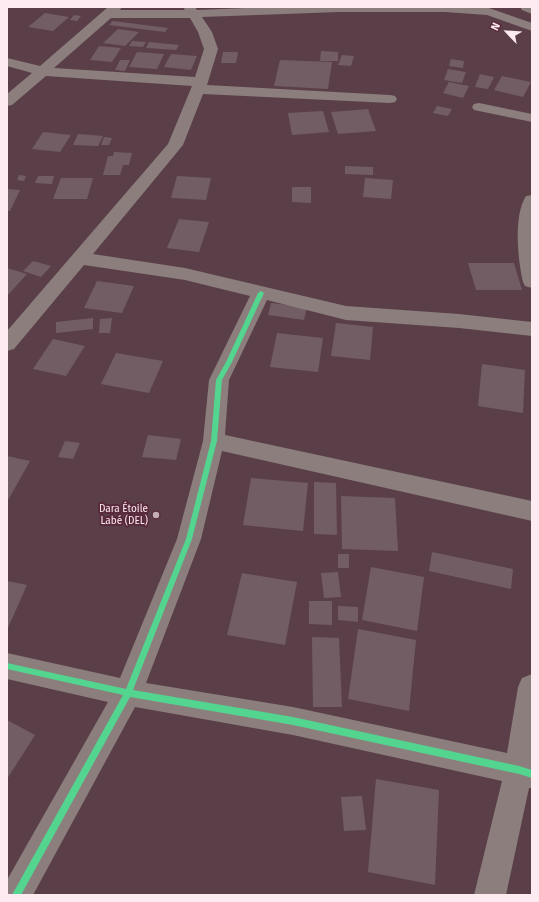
<!DOCTYPE html>
<html>
<head>
<meta charset="utf-8">
<style>
	body { margin:0 }
	#map { position:relative; width:539px; height:902px; overflow:hidden; background:#5a3f49; font-family:"Fira Sans",sans-serif }
	canvas { display:block }
	.frame { position:absolute; inset:0; border:8px solid #feebf1; pointer-events:none }
	.north { position:absolute; left:487px; top:12px; width:40px; height:40px; -webkit-text-stroke:3px #592a3c; paint-order:stroke; rotate:295deg; font-size:11px; font-weight:700; line-height:16px; text-align:center; color:#feebf1 }
	.north::after { content:''; display:block; margin:auto; width:14px; height:18px; background:#feebf1; clip-path:polygon(50% 0,100% 100%,50% 72%,0 100%) }
</style>
</head>
<body>
<div id="map">
<canvas width="539" height="902"></canvas>
<div class="frame"></div>
<div class="north">N</div>
</div>
<script>
const context = document.querySelector('canvas').getContext('2d');
context.lineJoin = 'round';
function fillPath(path, color) {
  context.fillStyle = color;
  context.fill(path, 'evenodd');
}
function stroke(path, color, width, dash) {
  context.strokeStyle = color;
  context.lineWidth = width;
  context.lineCap = dash ? 'butt' : 'round';
  context.setLineDash(dash || []);
  context.stroke(path);
}
function label(font, color, halo, rows, align = 'center') {
  context.font = font + ' "Fira Sans",sans-serif';
  context.lineWidth = 4;
  context.setLineDash([]);
  context.textBaseline = 'middle';
  context.strokeStyle = halo;
  context.fillStyle = color;
  for (const [text, x, y, turn = 0] of rows) {
    context.save();
    context.translate(x, y);
    context.rotate((+turn || 0) * Math.PI / 180);
    context.textAlign = isNaN(turn) ? turn : align;
    if (halo) context.strokeText(text, 0, 0);
    context.fillText(text, 0, 0);
    context.restore();
  }
}
fillPath(new Path2D(`
	M45,13L69,17L53,31L28,27Z
	M74,15L81,16L77,21L70,20Z
	M113,21L168,28L165,32L109,25Z
	M118,29L139,32L125,46L103,43Z
	M132,41L146,42L143,47L129,46Z
	M149,42L179,45L176,50L146,48Z
	M99,46L121,48L112,62L90,60Z
	M321,51L338,52V61H320Z
	M137,52L164,54L157,69L129,67Z
	M223,52H238L236,63H221Z
	M171,54L197,56L191,70L164,67Z
	M342,55L354,56L351,66L338,65Z
	M451,59L464,61L463,68L449,66Z
	M120,60H130L125,71L115,70Z
	M280,60L332,62L328,89L274,86Z
	M448,69L466,72L462,83L444,80Z
	M480,74L494,77L488,89L475,87Z
	M502,76L531,82L523,97L494,90Z
	M449,82L469,86L463,98L443,93Z
	M437,106L452,109L448,116L433,113Z
	M368,109L376,131L338,134L331,112Z
	M323,111L329,132L292,135L288,113Z
	M43,132L71,135L60,152L32,149Z
	M78,134L103,136L98,146L73,145Z
	M104,137L112,138L109,145H101Z
	M114,152L132,153L129,165H123L120,175H103L108,156H113Z
	M345,166L373,167V175L345,174Z
	M19,175L26,176L24,181L17,180Z
	M38,176H54L52,184L35,183Z
	M177,176L211,178L206,200L171,198Z
	M61,178H93L87,199H53Z
	M365,178L393,180L391,199L363,197Z
	M292,187H311V203L292,202Z
	M7,189L20,190L10,211H7Z
	M179,219L209,222L199,252L167,248Z
	M33,261L51,266L41,277L23,271Z
	M468,263H514L522,290H476Z
	M7,268L27,274L7,296Z
	M97,281L134,286L122,313L84,308Z
	M271,303L307,307L304,320L268,315Z
	M93,318V329L56,333V322Z
	M112,318L110,333H99L100,319Z
	M336,323L373,327L370,360L331,356Z
	M277,333L323,338L318,372L270,367Z
	M53,339L85,346L66,376L33,369Z
	M116,353L163,361L149,393L101,384Z
	M482,364L525,370L523,413L478,406Z
	M148,435L181,439L176,460L142,457Z
	M65,441L80,443L73,459L58,457Z
	M7,456L30,461L7,502Z
	M251,478L308,483L303,531L243,525Z
	M314,482L336,483L337,535L314,534Z
	M341,496L395,498L398,551L342,549Z
	M432,552L513,569L511,589L429,571Z
	M338,554H349V568H338Z
	M371,567L424,577L417,631L362,620Z
	M338,572L341,597L324,598L321,573Z
	M242,573L297,582L285,645L227,635Z
	M7,581L27,585L7,630Z
	M309,601H332V625L309,624Z
	M338,606L358,607V622L338,620Z
	M358,629L416,640L409,711L348,699Z
	M312,637L339,638L342,707H313Z
	M7,720L35,735L7,779Z
	M376,779L439,790L435,885L368,872Z
	M362,796L366,830L344,831L341,797Z`), '#735d64');
fillPath(new Path2D(`
	M108,7H122L120,10H185L183,7H195L197,10L271,7H486L532,23V31L487,15L445,12H339L202,17L212,32L218,49L207,85L390,95L395,96L397,99L395,102L390,103L203,94L183,145L93,254L185,268L346,306L459,314L532,322V336L459,328L346,320L267,300L229,380L225,435L532,501V521L222,451L201,539L146,683L293,707L507,753L518,687L522,678L532,674V788H529L506,895H474L502,781L293,735L135,707L33,895H7V880L108,702L7,679V653L120,678L177,539L203,441L209,380L250,296L185,280L84,265L14,349L7,351V331L168,144L192,86L46,76L12,105L7,106V94L32,73L7,66V58L40,66ZM111,18H190L198,32L204,49L195,77L54,68Z
	M520,7H532V14L522,10Z
	M479,103L532,114V122L474,110L472,107L474,104Z
	M532,195V288L525,286L523,282C518,260 513,216 526,196Z`), '#8b7e7d');
fillPath(new Path2D(`
	M261,291L264,293L232,362L222,380L217,441L192,539L133,690L293,717L519,766L532,770V778L519,774L293,725L130,697L21,895H12L123,695L7,669V663L126,689L186,539L211,441L216,380L226,362L258,293Z`), '#53d58f');
for (const [x, y, r, color] of [
	[156,515,4,"#c5afb6"]
]) {
  const dot = new Path2D();
  dot.arc(x, y, r, 0, 2 * Math.PI);
  context.fillStyle = color;
  context.fill(dot);
  stroke(dot, '#592a3c', 1.5);
}
label('10px', '#feebf1', '#592a3c', [
	["Dara Étoile",148,509],
	["Labé (DEL)",148,521]
], 'right');
</script>
</body>
</html>
